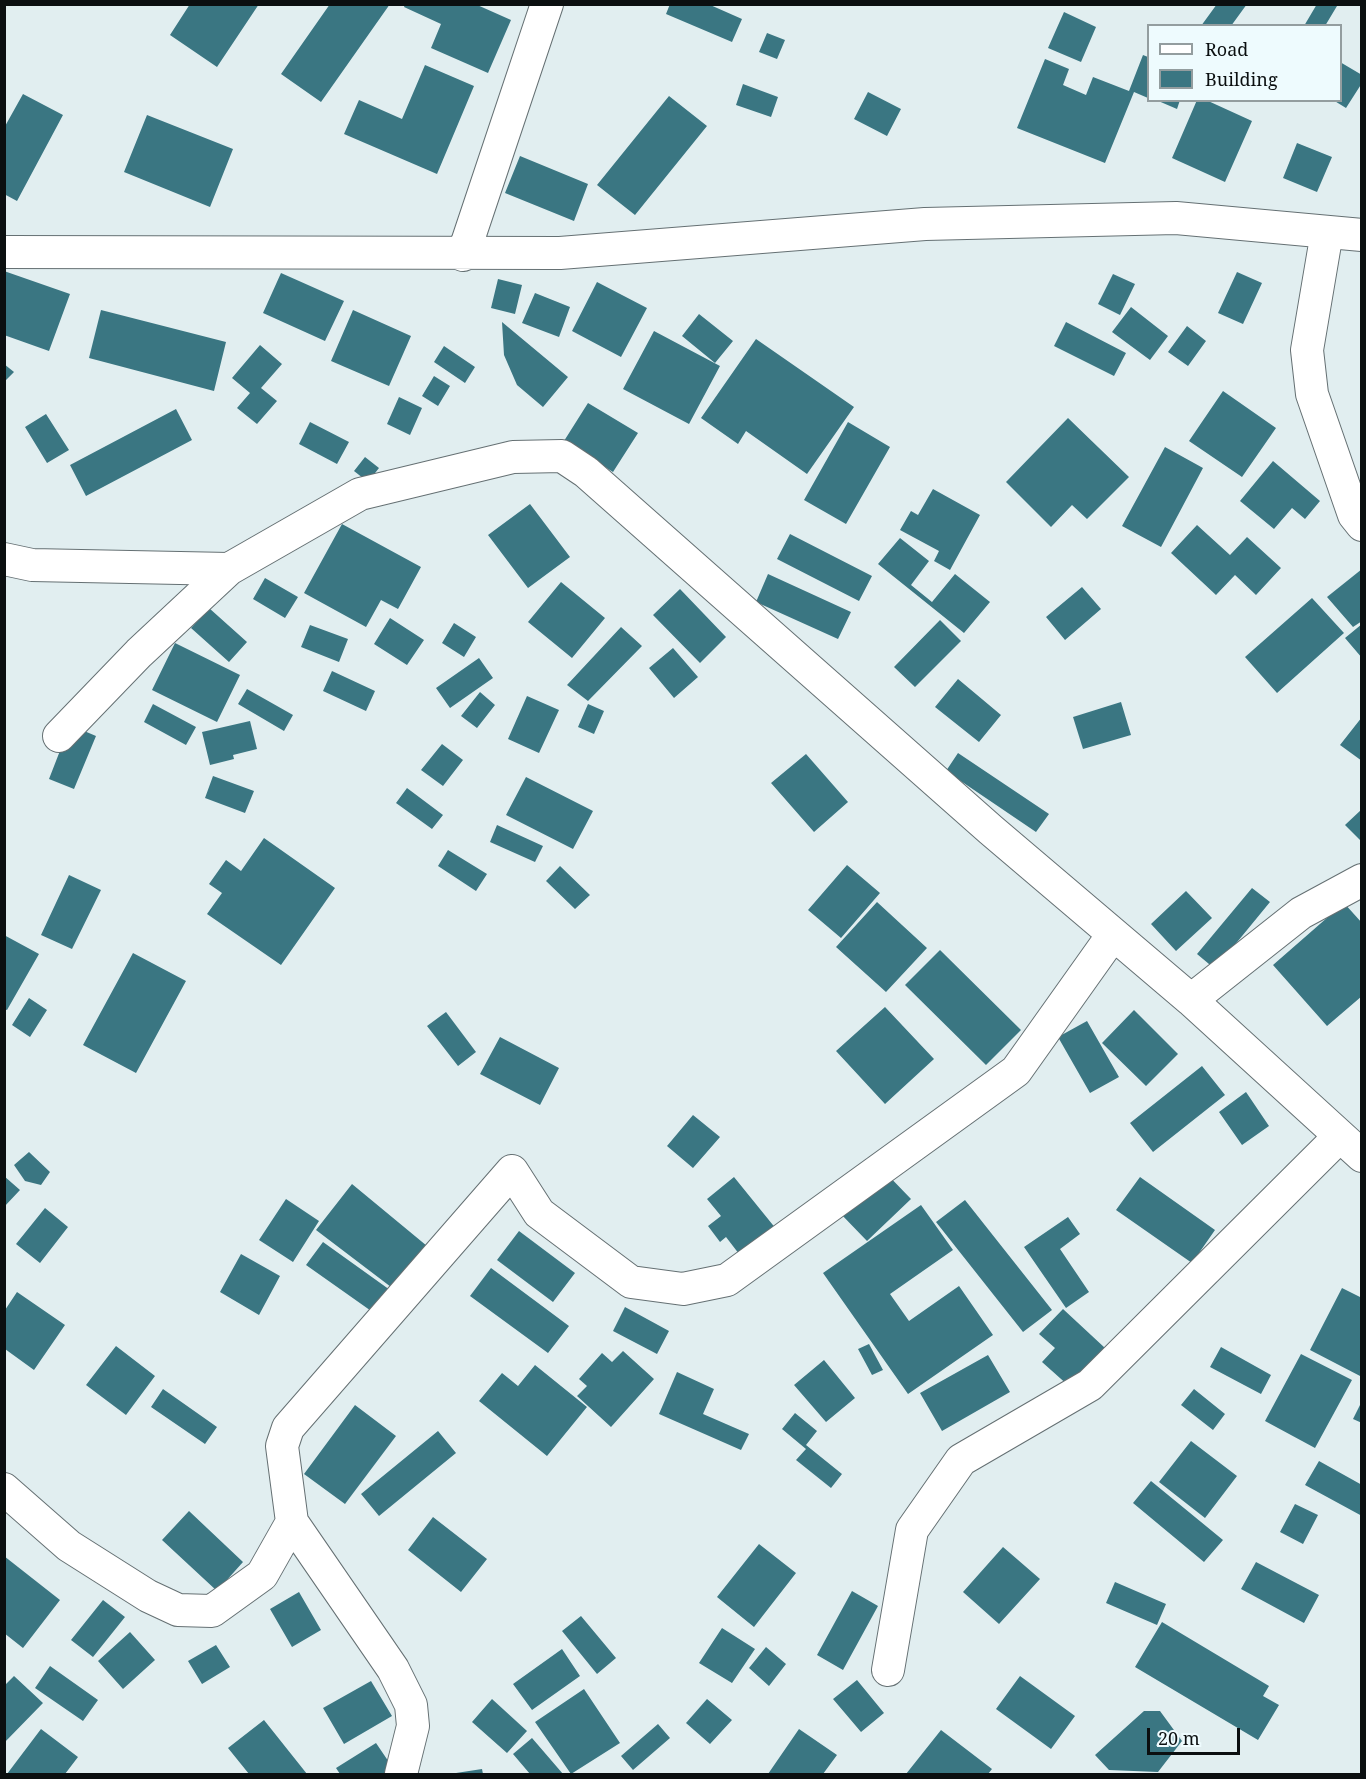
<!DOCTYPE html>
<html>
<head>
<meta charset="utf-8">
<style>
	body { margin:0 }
	#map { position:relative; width:1366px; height:1779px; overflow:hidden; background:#e1eef0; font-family:"Noto Serif",serif }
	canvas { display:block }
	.frame { position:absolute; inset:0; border:6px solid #0b0f10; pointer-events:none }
	.legend { position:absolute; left:1147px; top:24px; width:195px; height:78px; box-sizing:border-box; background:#eefbfe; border:2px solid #939d9f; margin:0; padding:8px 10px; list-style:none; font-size:18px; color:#0b0f10 }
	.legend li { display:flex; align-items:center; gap:12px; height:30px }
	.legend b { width:30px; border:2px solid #939d9f }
	.scale { position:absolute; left:1147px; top:1728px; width:93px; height:27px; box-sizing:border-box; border:3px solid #0b0f10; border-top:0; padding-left:8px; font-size:18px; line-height:21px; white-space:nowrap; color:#0b0f10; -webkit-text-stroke:4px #eefbfe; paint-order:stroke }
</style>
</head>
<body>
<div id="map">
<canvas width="1366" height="1779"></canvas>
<div class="frame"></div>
<ul class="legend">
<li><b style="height:8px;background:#fff"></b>Road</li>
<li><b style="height:16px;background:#3a7682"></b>Building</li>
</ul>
<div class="scale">20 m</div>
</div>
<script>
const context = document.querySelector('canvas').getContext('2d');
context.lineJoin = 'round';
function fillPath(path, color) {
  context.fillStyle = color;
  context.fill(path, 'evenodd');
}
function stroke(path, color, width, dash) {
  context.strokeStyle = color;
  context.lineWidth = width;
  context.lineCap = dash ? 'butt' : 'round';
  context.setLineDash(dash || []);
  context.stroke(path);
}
fillPath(new Path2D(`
	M190,4H259L217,67L170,35Z
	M330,4H390L321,102L281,74Z
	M405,4H475L511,20L488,73L431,48L441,24L404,7Z
	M670,4H708L742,19L732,42L666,14Z
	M1217,4H1247L1231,26H1201Z
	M1317,4L1337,6L1325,26H1304Z
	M1064,12L1096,27L1081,62L1048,48Z
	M767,33L785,40L777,59L759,52Z
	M1143,55L1148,57V98L1134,92L1105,163L1017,128L1045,59L1069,69L1063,85L1086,95L1093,77L1129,91Z
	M1340,62L1362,75V83L1346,108L1333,100H1340Z
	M425,65L474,86L437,174L344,134L359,100L402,119Z
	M743,84L778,97L771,117L736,105Z
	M868,92L901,109L887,136L854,119Z
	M23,94L63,115L17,201L4,194V128Z
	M669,96L707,126L635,215L597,185Z
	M1156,100H1180L1177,109Z
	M1197,100H1206L1252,121L1225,182L1172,158Z
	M147,115L233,149L210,207L124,172Z
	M1297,143L1332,157L1317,192L1283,178Z
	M520,156L588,184L574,221L505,193Z
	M4,271L70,294L49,351L4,335Z
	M1237,272L1262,283L1243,324L1218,313Z
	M281,273L344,301L325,341L263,313Z
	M1113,274L1135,284L1120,315L1098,304Z
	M498,279L522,285L515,314L491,308Z
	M597,282L647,308L621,357L572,331Z
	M535,293L570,307L559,337L522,323Z
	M1131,307L1168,336L1150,360L1112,332Z
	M101,310L226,342L214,391L89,358Z
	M353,310L411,336L389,386L331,361Z
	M699,314L733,341L715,363L682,336Z
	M502,322L568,377L543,407L517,385L504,355Z
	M1066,322L1126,353L1114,376L1054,346Z
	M1187,326L1206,341L1188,366L1168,352Z
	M654,331L720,366L689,424L623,389Z
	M756,339L854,407L807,474L746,431L738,444L701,418Z
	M260,345L282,364L261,388L277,401L257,424L237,408L250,393L232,378Z
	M444,346L475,367L465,383L434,362Z
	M4,364L14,372L4,382Z
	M434,376L450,386L438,406L422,396Z
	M1223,391L1276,428L1242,477L1189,441Z
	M399,397L422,408L410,435L387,424Z
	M588,403L638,433L613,472L564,441Z
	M176,409L192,440L86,496L70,465Z
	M46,414L69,450L47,463L25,427Z
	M1068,418L1129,477L1087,519L1072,505L1051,527L1006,482Z
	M310,422L349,442L337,464L299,444Z
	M848,422L890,447L846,524L804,500Z
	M1165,447L1203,468L1161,547L1122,526Z
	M365,457L379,468L368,482L354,471Z
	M1273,461L1320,501L1305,519L1292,508L1274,529L1240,501Z
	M933,489L980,515L950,570L934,561L939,551L900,530L911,511L918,515Z
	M530,504L570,557L528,588L488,535Z
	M342,524L421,567L398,609L381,600L366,627L304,593Z
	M1197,525L1230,555L1247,537L1281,568L1256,595L1235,575L1216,595L1171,553Z
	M790,534L872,576L859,601L777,559Z
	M900,538L929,561L911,585L932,602L955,574L990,602L964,633L878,564Z
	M1362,569V621L1353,627L1327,597Z
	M768,574L851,612L838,639L756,602Z
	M265,578L298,597L285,618L253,599Z
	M561,582L605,618L572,658L528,622Z
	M1082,587L1101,609L1065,640L1046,617Z
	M680,589L726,637L700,663L653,615Z
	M1312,598L1344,633L1277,693L1245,657Z
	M209,608L247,642L229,662L191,628Z
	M390,618L424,640L407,665L374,644Z
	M940,620L961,641L915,687L894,667Z
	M454,623L476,637L464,657L442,643Z
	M1362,624V658L1345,638Z
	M310,625L348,639L339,662L301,647Z
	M621,627L642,646L588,701L567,685Z
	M175,643L240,675L217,722L152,690Z
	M673,648L698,677L674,698L649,668Z
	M479,658L493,678L450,708L436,688Z
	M332,671L375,691L366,711L323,691Z
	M958,679L1001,715L979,742L935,707Z
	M247,689L293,715L284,731L238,704Z
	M480,692L495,705L477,728L461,716Z
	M527,696L559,710L539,753L508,739Z
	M1121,702L1131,735L1083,749L1073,717Z
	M153,704L196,727L186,745L144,722Z
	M588,704L604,711L594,734L578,727Z
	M1362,717V761L1340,745Z
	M250,721L257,749L233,755L234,759L210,765L202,732Z
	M70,725L96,736L74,789L49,779Z
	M442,744L463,760L443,786L421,770Z
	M958,753L1049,814L1036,832L946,771Z
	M806,754L848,802L814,832L771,783Z
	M213,776L254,791L245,813L205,798Z
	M526,777L593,811L573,849L506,815Z
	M407,788L443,815L432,829L396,803Z
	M1362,809V842L1345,825Z
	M497,825L543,846L535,862L490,842Z
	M264,838L335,888L281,965L207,914L222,893L209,884L226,860L241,871Z
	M448,850L487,874L476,891L438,866Z
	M847,865L880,893L841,938L808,910Z
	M560,866L590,895L575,909L546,881Z
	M69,875L101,890L72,949L41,935Z
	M1252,888L1270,902L1215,969L1197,954Z
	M1186,891L1212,918L1176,951L1151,924Z
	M877,902L927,948L886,992L836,947Z
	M1344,903L1362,923V996L1327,1026L1273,965Z
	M4,935L39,954L7,1010L4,1009Z
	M940,950L1021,1030L986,1065L905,985Z
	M133,953L186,981L136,1073L83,1045Z
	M29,998L47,1010L30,1037L12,1025Z
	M885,1007L934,1059L885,1104L836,1051Z
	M1134,1010L1178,1054L1146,1086L1102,1043Z
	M446,1012L476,1052L458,1066L427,1026Z
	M1087,1021L1119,1077L1090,1093L1058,1037Z
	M500,1037L559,1068L540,1105L480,1074Z
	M1202,1066L1225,1095L1153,1152L1130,1123Z
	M1246,1092L1269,1126L1242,1145L1219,1112Z
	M693,1115L720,1137L693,1168L667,1146Z
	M29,1152L50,1172L41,1185L25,1181L14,1165Z
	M883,1170L911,1199L867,1241L839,1212Z
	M4,1176L20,1190L4,1207Z
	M734,1177L781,1235L746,1263L726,1237L720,1242L708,1226L721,1216L707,1199Z
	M1140,1177L1215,1230L1192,1263L1116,1210Z
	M352,1184L427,1246L402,1291L393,1284L391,1287L316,1230Z
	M286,1199L319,1221L293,1262L259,1240Z
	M965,1200L1052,1310L1023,1332L936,1222Z
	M921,1205L953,1250L890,1294L909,1321L959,1286L993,1335L908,1394L823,1273Z
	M45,1208L68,1227L40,1263L16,1244Z
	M1068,1217L1080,1234L1060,1249L1089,1292L1066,1308L1024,1247Z
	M519,1231L575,1273L553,1302L497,1260Z
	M323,1242L390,1290L374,1313L306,1265Z
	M241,1254L280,1276L259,1315L220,1292Z
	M491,1268L569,1326L548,1353L470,1296Z
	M1342,1288L1362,1298V1377L1310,1350Z
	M17,1292L65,1325L34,1370L5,1349V1310Z
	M625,1307L669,1331L657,1354L613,1331Z
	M1063,1309L1105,1348L1070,1387L1042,1362L1055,1348L1039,1334Z
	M869,1344L883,1370L872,1375L858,1349Z
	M116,1346L155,1376L126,1415L86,1385Z
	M1221,1347L1271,1375L1261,1394L1210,1367Z
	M623,1351L654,1379L611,1427L577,1396L587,1386L579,1379L602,1353L612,1362Z
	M1301,1354L1352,1380L1315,1448L1265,1421Z
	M988,1355L1010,1392L942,1431L920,1393Z
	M824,1360L855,1398L826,1422L794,1385Z
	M535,1365L587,1407L547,1456L479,1401L502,1373L518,1386Z
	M677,1372L714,1389L703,1414L749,1434L741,1450L659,1414Z
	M163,1389L217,1427L205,1444L151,1407Z
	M1194,1389L1225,1414L1213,1430L1181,1405Z
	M1362,1401V1423L1353,1419Z
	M355,1405L396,1436L345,1504L304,1474Z
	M795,1413L817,1431L806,1445L842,1474L831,1488L796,1460L806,1449L782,1429Z
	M438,1431L456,1453L379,1516L361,1494Z
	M1191,1441L1237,1476L1205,1518L1159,1482Z
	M1319,1461L1362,1485V1516L1305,1485Z
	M1151,1481L1223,1540L1204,1562L1133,1503Z
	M1295,1504L1318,1515L1303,1544L1280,1532Z
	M189,1511L243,1562L217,1591L162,1540Z
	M433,1517L487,1559L461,1592L408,1550Z
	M759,1544L796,1573L754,1627L717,1597Z
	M1003,1547L1040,1579L999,1624L963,1592Z
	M4,1556L60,1600L23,1648L4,1633Z
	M1256,1562L1319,1595L1304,1623L1241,1589Z
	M1115,1582L1166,1604L1157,1625L1106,1603Z
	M852,1591L878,1606L843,1670L817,1655Z
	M299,1592L321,1630L292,1647L270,1609Z
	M103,1600L125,1617L93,1657L71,1640Z
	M581,1616L616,1658L597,1674L562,1631Z
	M1162,1622L1269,1686L1263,1696L1279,1705L1258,1740L1135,1667Z
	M722,1628L755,1649L732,1683L699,1663Z
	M130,1632L155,1660L123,1689L98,1661Z
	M216,1645L230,1667L202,1684L188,1661Z
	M766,1647L786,1664L769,1686L749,1668Z
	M562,1649L580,1676L532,1710L513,1684Z
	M50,1666L98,1700L83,1721L35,1688Z
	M14,1676L43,1703L4,1743V1686Z
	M1020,1676L1075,1716L1051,1749L996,1709Z
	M857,1680L884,1713L861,1732L833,1699Z
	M371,1681L392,1716L344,1744L323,1708Z
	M584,1689L620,1743L571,1774L535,1722Z
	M492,1699L527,1731L507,1753L472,1722Z
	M707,1699L732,1720L710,1744L686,1723Z
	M1144,1711H1160L1182,1741L1158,1772L1109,1770L1095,1755Z
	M264,1720L307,1774H249L228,1748Z
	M658,1724L670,1738L633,1770L621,1756Z
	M41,1729L78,1757L65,1774H7Z
	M799,1729L837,1755L823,1774H768Z
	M941,1730L992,1769L988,1774H906Z
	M532,1738L563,1774H530L513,1754Z
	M376,1743L395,1771L391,1774H340L336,1768Z
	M482,1769L483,1774H456V1773Z`), '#3a7682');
const minor = new Path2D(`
	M1327,232L1307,350L1312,394L1354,515L1362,525
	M4,252L560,253L925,224L1176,218L1362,235
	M463,255L547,4
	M4,559L32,565L229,569L360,494L513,457L562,456L586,472L991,830L1191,1000L1362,1156
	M59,736L139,653L229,569
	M1191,1000L1301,913L1362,880
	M4,1489L69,1546L148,1596L178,1610L212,1611L262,1575L292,1522
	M888,1670L912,1530L961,1460L1090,1385L1340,1136
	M401,1774L413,1726L411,1705L393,1669L292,1522L282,1446L288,1428L512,1171L539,1213L631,1282L683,1289L727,1280L1016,1071L1112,936`);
stroke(minor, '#657073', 34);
stroke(minor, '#fff', 32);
</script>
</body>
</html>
